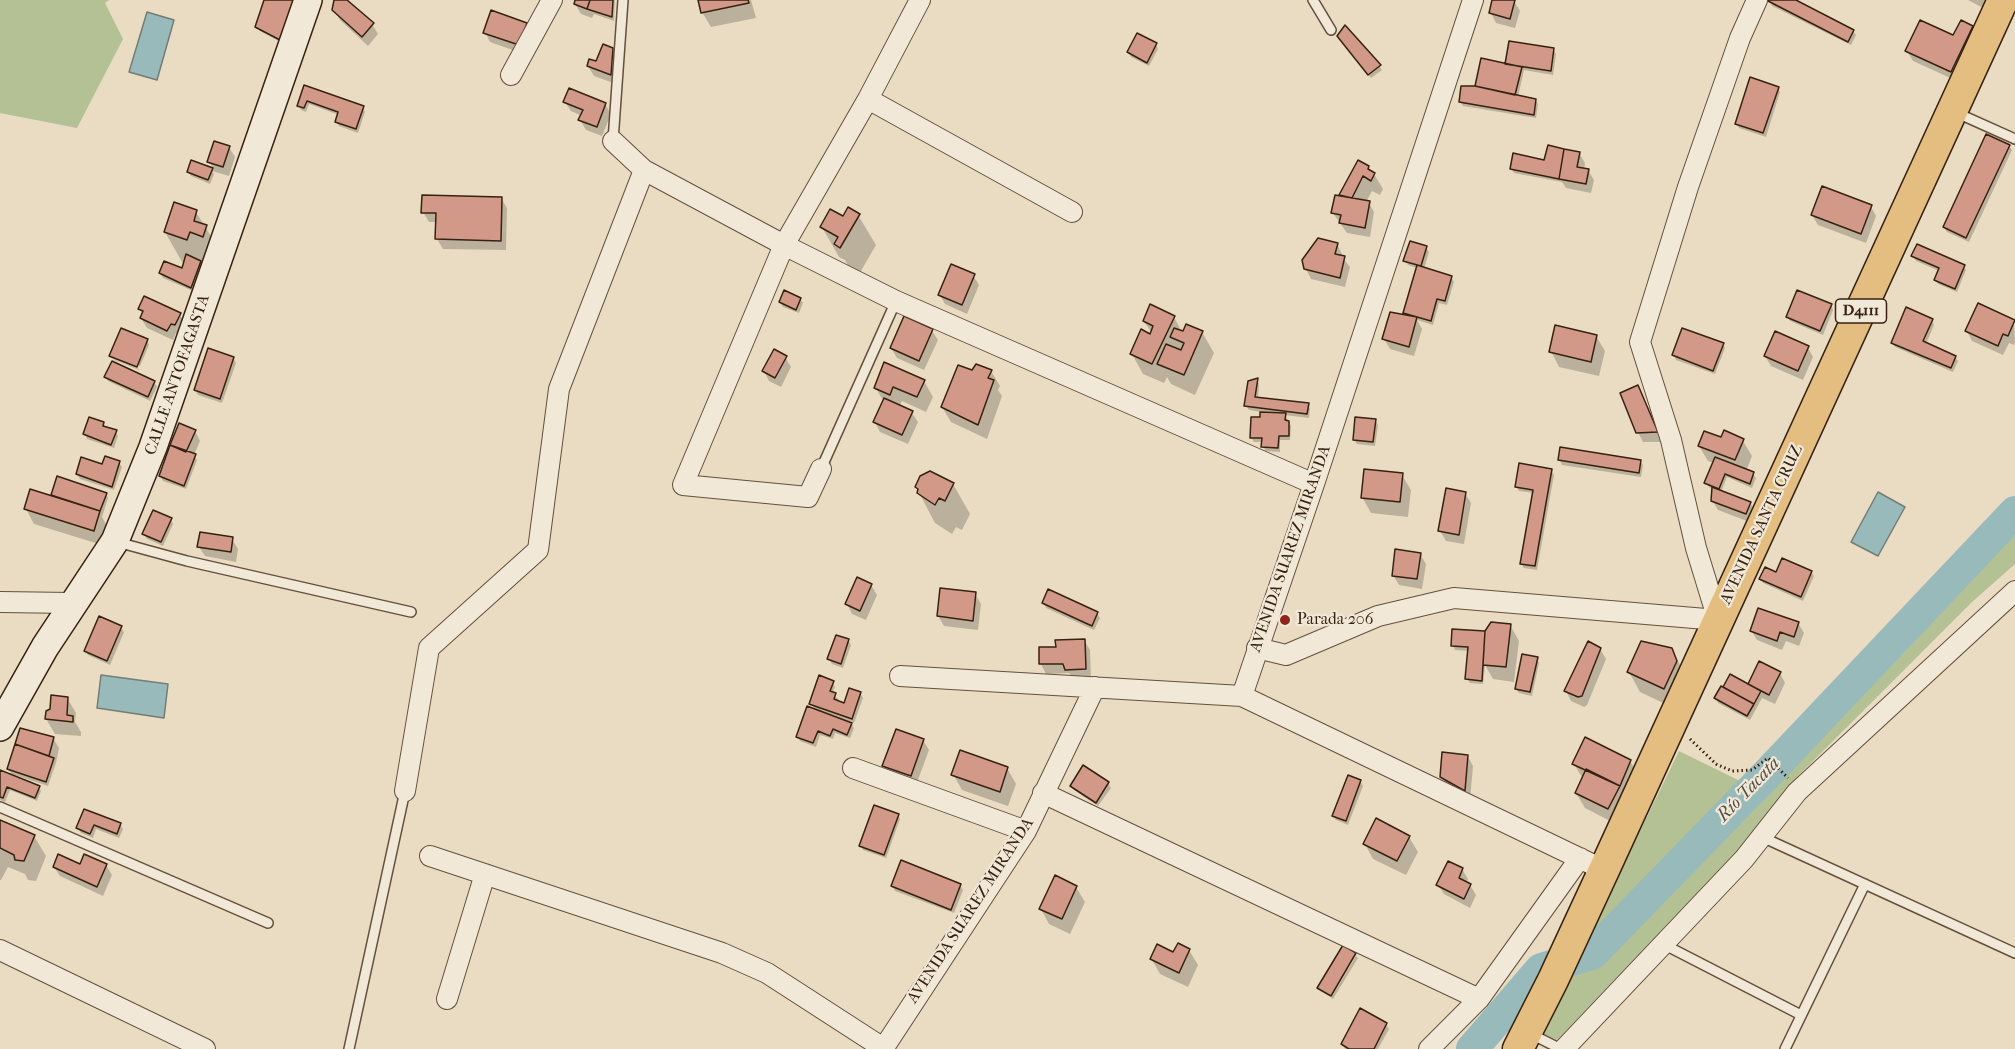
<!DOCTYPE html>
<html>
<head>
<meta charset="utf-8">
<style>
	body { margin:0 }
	canvas { display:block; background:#e9dcc2 }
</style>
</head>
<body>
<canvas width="2015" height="1049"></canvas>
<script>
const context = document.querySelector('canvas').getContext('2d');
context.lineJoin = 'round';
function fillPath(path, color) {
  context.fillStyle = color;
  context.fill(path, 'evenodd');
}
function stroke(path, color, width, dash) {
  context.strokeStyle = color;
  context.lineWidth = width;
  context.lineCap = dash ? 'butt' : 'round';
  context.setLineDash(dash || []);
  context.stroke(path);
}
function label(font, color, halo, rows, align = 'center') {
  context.font = font + ' "IM FELL French Canon",serif';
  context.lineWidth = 4.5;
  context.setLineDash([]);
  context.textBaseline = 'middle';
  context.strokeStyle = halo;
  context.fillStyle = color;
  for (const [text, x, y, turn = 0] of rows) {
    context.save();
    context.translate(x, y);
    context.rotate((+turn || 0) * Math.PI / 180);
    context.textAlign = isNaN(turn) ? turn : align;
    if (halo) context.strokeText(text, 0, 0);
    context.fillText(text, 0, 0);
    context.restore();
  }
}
fillPath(new Path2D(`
	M0,0H109L105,3L123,39L77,128L0,113Z
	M2015,535V564L1972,602L1791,783L1738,852L1560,1041L1543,1034L1577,964L1590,965Z
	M1679,751L1740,781L1586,942Z`), '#b3c195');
const water = new Path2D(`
	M147,12L174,20L157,80L129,72Z
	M1878,492L1905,507L1878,556L1851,542Z
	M101,675L168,684L164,718L97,708Z`);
fillPath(water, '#99baba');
stroke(water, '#727d76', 1.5);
fillPath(new Path2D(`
	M266,0L282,43L260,31L257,27Z
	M336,0H345L372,24L378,34L368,46L340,20L334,10Z
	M577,0H615L614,21L594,14L592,18L581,14L575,4Z
	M700,0H751L756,18L711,27L702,12Z
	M1494,0L1514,1L1520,11L1515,28L1496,23L1491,13Z
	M1771,0H1792L1853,31L1856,35L1851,45L1772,6L1770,1Z
	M1968,0H1993L1987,10Z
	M526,24L531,34L524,54L490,42L485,32Z
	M1972,28L1978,37L1957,81L1913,61L1907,51L1954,37Z
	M1341,41L1379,66L1382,70L1371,78Z
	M1156,44L1158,49L1149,66L1131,57L1129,52Z
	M612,49L618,59L616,84L594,76L588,66L597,63Z
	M1553,49L1556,54L1553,75L1524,70L1518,97L1536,100L1538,104L1536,118L1463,106L1460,101L1507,66Z
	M305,87L363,107L365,112L358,133L339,126L336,122L339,115L309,104L306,112L301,110L299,106Z
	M1778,88L1780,92L1766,137L1739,128L1737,124Z
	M565,102L605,104L611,114L602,136L586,130L580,120L582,116L571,111Z
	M2009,146L2012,150L1969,242L1947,232L1944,227Z
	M229,147L235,157L229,176L212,171L214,174L210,184L191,176L188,171L192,162L214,170L209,161Z
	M1579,153L1585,163L1584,170H1588L1594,180L1591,193L1566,188L1562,182L1514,173L1511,168Z
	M1358,162L1368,168L1374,174L1383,189L1380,195L1372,191L1366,202L1369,203L1374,212L1370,237L1347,233L1333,213Z
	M501,198L507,208L506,250L443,249L437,239V222H429L423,212Z
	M1871,207L1876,216L1866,243L1818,225L1812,215Z
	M196,212L223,256L193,291L163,278L160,273L183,270L185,263L182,262L165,232Z
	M858,215L876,245L858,276L853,274L845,260L839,257L822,227Z
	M1337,244L1342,254V257L1350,267L1345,287L1311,279L1306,269Z
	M1426,248L1429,252L1424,269L1451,277L1454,282L1447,305L1439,303L1433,325L1417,320L1422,329L1414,356L1390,349L1384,339L1407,317L1405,313L1417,268L1408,265L1405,261Z
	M1913,256L1964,266L1966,270L1957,292L1938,284L1935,280L1939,271L1916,261Z
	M973,275L979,285L967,314L945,304L939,294Z
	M800,299L803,303L799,313L783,307L780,302Z
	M1831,305L1833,310L1823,335L1790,321L1788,317Z
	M140,309L180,315L185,324L181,334L176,333L173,340L147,328L141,318L143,314Z
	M1174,317L1183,334L1202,332L1214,353L1195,395L1171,384L1167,377L1164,383L1143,374L1132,354L1154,337L1144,321Z
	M1932,320L1934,325L1926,344L1955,357L1958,361L1953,372L1895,347L1892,343Z
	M2014,322L2015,342L2014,345L2009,343L2003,355L1972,341L1967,331Z
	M932,331L938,340L924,370L897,358L891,348Z
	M1596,336L1605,351L1599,376L1559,367L1551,351Z
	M147,340L149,345L140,366L113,355V358L111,355Z
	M1723,344L1725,348L1715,374L1676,360L1674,355Z
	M1808,348L1813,357L1803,380L1771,366L1765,356Z
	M785,357L791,367L781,387L769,381L764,371Z
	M233,358L236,363L222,403L198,395L195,390Z
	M113,359L139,369V370L114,360Z
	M991,371L1000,386L998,390L1002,396L987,439L951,422L942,407L973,372Z
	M106,377L154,382L157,387L150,401L108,381Z
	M1257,380L1259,384L1258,399L1308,405L1310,409L1309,418L1285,415L1291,426L1290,440H1280V452L1265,451L1263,442H1254L1251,437L1261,419V412L1249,410L1246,406Z
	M924,381L933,397L926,412L902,401L899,407L912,413L918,422L908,444L880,432L875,422L884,402L875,387Z
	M1643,397L1662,442H1643L1638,432Z
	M1375,420L1378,425L1375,446L1357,444L1354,440Z
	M103,423L106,428L116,432L118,436L114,448L87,439L85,434Z
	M195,431L200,441L194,455L197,460L186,489L163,481L160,476Z
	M1725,432L1743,441L1752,456L1746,471L1753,474L1756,478L1752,488L1727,477L1721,492L1750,503L1756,513L1752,523L1718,510L1712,500L1713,489L1709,487L1706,483L1714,463L1708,461L1699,446L1721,439Z
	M1560,460L1640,461L1643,465L1641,477L1562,465Z
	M119,463L122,467L114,490L80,479L77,474Z
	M1551,470L1554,475L1537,570L1524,568L1521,563L1534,493L1519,491L1516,486Z
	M1402,475L1411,490L1408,517L1371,513L1362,497Z
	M953,484L970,514L962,530L956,527L952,534L935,523L916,487Z
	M1465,493L1471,503L1464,544L1446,541L1440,531Z
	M106,494L108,498L102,517L108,528L102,545L34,524L26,509L55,498L52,495Z
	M171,519L173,524L163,546L147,539L144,534Z
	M232,539L238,549L236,562L205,556L199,547Z
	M1420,554L1426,564L1422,589L1399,585L1393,575Z
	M1811,572L1814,576L1803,601L1763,583L1761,579L1777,574Z
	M871,585L877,595L866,620L852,614L847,604Z
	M975,594L981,604L978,630L944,626L938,616Z
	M1044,603L1097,613L1100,618L1094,630L1046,608Z
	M1798,623L1804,633L1799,646L1786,641L1782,650L1757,640L1751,630Z
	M1510,625L1519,641L1514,682L1493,679L1485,665L1483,684L1470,683L1467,679L1469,651L1455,650L1453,645L1454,631L1486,633Z
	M121,628L124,632L110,665L88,655L85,651Z
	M848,640L851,645L843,668L832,664L829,659Z
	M1084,640L1090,650L1091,679H1073L1069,673L1046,674L1041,664L1057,648Z
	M1600,649L1606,659L1587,705L1584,707L1571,701L1566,691Z
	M1671,649L1683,670L1676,709L1640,692L1629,672Z
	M1537,659L1539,663L1532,696L1519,693L1516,689Z
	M1780,673L1785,683L1775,704L1762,698L1750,720L1718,703L1716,698L1730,676L1749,686Z
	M832,682L835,687L832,694L838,699L837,702L844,705L860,693L863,698L854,723L850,721L854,728L850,738L835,733L833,739L820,735L816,747L800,741L798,737L815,710L811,703Z
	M67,698L76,713L75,722L81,732V736L55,734L46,719L52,710Z
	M21,730L53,738L59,748L56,763L48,786L15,775L14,777L39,787L41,791L37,801L10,790L5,802L0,800V771L13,776L8,769Z
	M923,740L929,750L916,785L890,776L884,766Z
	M1468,757L1473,766L1470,799L1447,786L1441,776Z
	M1630,761L1648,791L1616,824L1585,808L1576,793L1583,779L1574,764Z
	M1007,768L1016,784L1008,806L962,790L953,774Z
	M1360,781L1363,786L1348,825L1336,820L1333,816Z
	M1108,783L1111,788L1098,806L1074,790L1071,786Z
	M85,811L120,824L123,829L119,838L96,829L93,838L81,833L78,828Z
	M898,815L900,819L886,858L863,850L861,846Z
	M0,822L34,836L46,856L36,881L28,880L25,874L8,867L1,880H0Z
	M1409,837L1418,852L1406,875L1373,859L1365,844Z
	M106,865L112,875L103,896L60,876L54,867Z
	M1462,869L1468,879L1466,883L1470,885L1476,895L1470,908L1444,894L1438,885Z
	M960,885L963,890L954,913L895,891L892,886Z
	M1076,887L1085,902L1070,934L1049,924L1041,909Z
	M1189,950L1198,965L1188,987L1160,974L1151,958Z
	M1356,956L1358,958L1333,999L1331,998Z
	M1386,1024L1389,1029L1378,1049H1345L1342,1044Z`), '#0003');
stroke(new Path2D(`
	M1472,1049L1541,969L1592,954L1768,773L2015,512`), '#99baba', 32);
const building = new Path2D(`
	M264,0H295L280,40L255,27Z
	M334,0H347L374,23L362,37L332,10Z
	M575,0H590L587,9L574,4Z
	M590,0H613L612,17L587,9Z
	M698,0H748L749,3L701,13Z
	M1492,0H1515L1510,19L1489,13Z
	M1769,0H1796L1854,30L1848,42L1768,1Z
	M491,10L527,23L519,45L483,33Z
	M1920,20L1953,35L1961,20L1973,26L1951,72L1905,51Z
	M1345,25L1381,65L1368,75L1337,36Z
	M1137,33L1157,43L1147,63L1127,52Z
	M1509,41L1554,48L1551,71L1505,64Z
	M603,44L613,48L611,75L587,66L589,59L596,61Z
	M1481,58L1522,67L1515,95L1475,86Z
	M1750,77L1779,87L1763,133L1735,124Z
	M304,85L364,106L356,129L335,122L338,112L307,101L304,108L297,106Z
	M1461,86H1475L1536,99L1534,115L1459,102Z
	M569,88L606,103L597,127L578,120L583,110L563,102Z
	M1986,134L2010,145L1966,238L1943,227Z
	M214,141L230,146L223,167L207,162Z
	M1548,145L1564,149L1559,179L1510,169L1513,153L1544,160Z
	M1564,149L1580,152L1577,167L1589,169L1586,184L1559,179Z
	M191,160L213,168L208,180L187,172Z
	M1358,160L1369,166L1368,169L1375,173L1371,181L1363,176L1352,198L1339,195Z
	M1822,186L1872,205L1861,234L1811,215Z
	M422,195L502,197L501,241L435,239L436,213H421Z
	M1335,195L1370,201L1365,228L1339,223L1341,215L1331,213Z
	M174,202L197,210L194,221L207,225L203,237L190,232L187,240L164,232Z
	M848,207L860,214L840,248L834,244L838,237L820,227L830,209L843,216Z
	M1318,238L1338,243L1335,254L1345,256L1340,278L1304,269L1302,260Z
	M1410,241L1427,246L1421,266L1403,261Z
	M1917,244L1965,265L1955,289L1934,280L1939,268L1911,256Z
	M186,254L201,261L191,288L159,273L164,261L182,268Z
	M951,264L975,274L962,305L938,295Z
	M1417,265L1452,276L1445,301L1437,299L1431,321L1403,313Z
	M784,290L801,298L796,310L779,302Z
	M1797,290L1832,304L1820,331L1786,317Z
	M144,296L181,313L175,325L171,324L167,331L140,318L143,311L138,309Z
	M1978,303L2015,320L2008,336L2003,334L1998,346L1965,331Z
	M1150,304L1175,316L1152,364L1130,354L1141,329L1150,334L1153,326L1143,321Z
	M1906,307L1933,319L1923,341L1956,356L1951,368L1891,343Z
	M1390,312L1417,317L1409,347L1382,339Z
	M904,316L933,329L919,361L890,348Z
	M1186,324L1203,331L1184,375L1157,364L1166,344L1181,350L1184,343L1170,337L1174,328L1183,331Z
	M1555,325L1597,335L1591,362L1549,352Z
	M121,328L148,339L137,367L109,356Z
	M1682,328L1724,343L1713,371L1672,355Z
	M1775,331L1809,346L1798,371L1764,356Z
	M208,348L234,357L220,399L194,390Z
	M774,349L787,356L775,378L762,371Z
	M112,361L155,381L148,397L104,377Z
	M884,362L925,380L917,397L893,387L890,395L874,388Z
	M976,364L992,370L988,378L994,380L978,425L941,407L958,365L972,370Z
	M1258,378L1255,397L1309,403L1307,414L1244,406L1248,381Z
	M1638,385L1658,432L1636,433L1620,393Z
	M884,398L913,411L902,435L873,422Z
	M1260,412L1286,413L1285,420L1289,421V436H1279L1278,448L1261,447L1262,438H1250L1251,417H1260Z
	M89,417L104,422L103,426L117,430L111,445L83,434Z
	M1355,417L1376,419L1373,442L1353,440Z
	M179,423L196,430L186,452L170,445Z
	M1724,430L1744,439L1735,460L1698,446L1704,431L1721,437Z
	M170,445L196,454L184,486L159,476Z
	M1560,447L1641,460L1639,473L1558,460Z
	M105,456L120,461L112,487L76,474L81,457L102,464Z
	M1715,457L1754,472L1750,484L1725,474L1719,489L1704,483Z
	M1519,463L1552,469L1535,566L1520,564L1533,490L1515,487Z
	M1364,469L1403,473L1400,502L1361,498Z
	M930,471L954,483L945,501L939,498L935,505L917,493L918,489L915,487L920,476Z
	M57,476L107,493L100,511L51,495Z
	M1712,487L1751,502L1746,514L1711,501Z
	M1446,488L1466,492L1459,535L1438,531Z
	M30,489L100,511L94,531L24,509Z
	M153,510L172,518L161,542L142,534Z
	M200,532L233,537L231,552L197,547Z
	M1395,549L1421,553L1417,579L1392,576Z
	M1782,558L1812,571L1801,597L1759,579L1765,567L1776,572Z
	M857,577L872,584L860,611L845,604Z
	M940,588L976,592L973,621L937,616Z
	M1048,589L1098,612L1092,626L1042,603Z
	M1758,608L1799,622L1794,637L1780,632L1777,641L1750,631Z
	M99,616L122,626L107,661L84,651Z
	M1491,622L1511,624L1506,667L1483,665L1485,631Z
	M1452,629L1485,631L1482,681L1465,679L1468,647L1451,646Z
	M836,635L849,639L841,664L827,659Z
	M1085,639L1086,669L1065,670L1063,664H1039V647H1056L1055,640Z
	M1588,641L1601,648L1582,696L1578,697L1564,691Z
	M1641,641L1672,648L1677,661L1664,689L1627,672Z
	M1522,654L1538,657L1530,692L1515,689Z
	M1759,661L1781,672L1769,695L1748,684Z
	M1730,674L1761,691L1754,704L1723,687Z
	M819,675L834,681L830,691L836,693L834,699L844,703L849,688L861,692L852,719L809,704Z
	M1721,686L1754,704L1747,716L1714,698Z
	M51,695L68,697L67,715L73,716V722L45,719L46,711L50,709Z
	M807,706L852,723L847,735L833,729L830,736L818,731L813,743L796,737Z
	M20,728L54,737L49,756L15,744Z
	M896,729L924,739L911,776L882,766Z
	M1585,737L1631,760L1620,786L1572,764Z
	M15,744L54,758L46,782L7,769Z
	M960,750L1008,767L1000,792L951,775Z
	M1442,752L1468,755L1465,791L1440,777Z
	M1083,765L1109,782L1096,803L1070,786Z
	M1586,769L1620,786L1608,809L1575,793Z
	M0,770L40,786L35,798L7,787L3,798L0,797Z
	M1348,775L1361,780L1346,821L1332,816Z
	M874,805L899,814L884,855L859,846Z
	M84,809L121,823L117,834L94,825L90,834L76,828Z
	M1376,818L1410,836L1397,861L1363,844Z
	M0,820L35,835L24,861L15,860L14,855L0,848Z
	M58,854L80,864L84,854L107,864L97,887L53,867Z
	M901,860L961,884L951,910L891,886Z
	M1448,861L1463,868L1459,878L1471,884L1464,899L1436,885Z
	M1055,875L1077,886L1062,919L1039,909Z
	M1178,943L1190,949L1179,973L1150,959L1157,944L1173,952Z
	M1343,945L1356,953L1331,996L1317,988Z
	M1360,1008L1387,1023L1374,1049H1349L1341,1044Z`);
fillPath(building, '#d29989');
stroke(building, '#372211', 1.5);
const service = new Path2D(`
	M1313,0L1331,30
	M1957,113L2015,139
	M613,141L623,0
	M821,469L896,301
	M117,542L187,561L411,612
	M0,807L268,923
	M1762,837L2015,953
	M1663,944L1801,1015
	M1529,1033L1561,1049
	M349,1049L405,791
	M1785,1049L1865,884`);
const minor = new Path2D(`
	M511,75L552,0
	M868,99L1072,212
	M613,141L644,170L784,245L896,301L1314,484
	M821,469L808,497L683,485L784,245L868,99L920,0
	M0,602L72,603
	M1257,648L1286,655L1378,616L1454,598L1718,620L1696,548L1671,440L1640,342L1688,187L1740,38L1757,0
	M900,676L1242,696L1604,870
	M1242,696L1314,484L1473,0
	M853,768L1026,831
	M405,791L429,648L538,550L559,389L644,170
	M1043,793L1479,999
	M430,856L722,953L767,973L883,1048
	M0,950L205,1049
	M447,999L485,874
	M883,1049L1026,831L1095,687
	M1429,1049L1479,999L1580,858
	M1564,1049L1744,859L1797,792L2015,591`);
const secondary = new Path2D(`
	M0,727L45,647L115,541L153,447L308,0`);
const primary = new Path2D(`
	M1518,1049L1553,980L1604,870L2003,0`);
stroke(service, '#64503d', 12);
stroke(minor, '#64503d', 22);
stroke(secondary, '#372211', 30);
stroke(primary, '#372211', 33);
stroke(new Path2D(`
	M1690,739L1716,764L1732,771L1752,770L1768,758L1788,778`), '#372211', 3, [1.5, 3]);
stroke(service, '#f1e8d7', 9);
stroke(minor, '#f1e8d7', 20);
stroke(secondary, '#f1e8d7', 27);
stroke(primary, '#e4be81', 30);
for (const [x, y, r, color] of [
	[1285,620,6,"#8f2418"]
]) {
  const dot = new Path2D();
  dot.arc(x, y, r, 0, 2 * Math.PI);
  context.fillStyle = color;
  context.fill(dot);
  stroke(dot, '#f1e8d7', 2);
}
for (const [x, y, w] of [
	[1861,311,51]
]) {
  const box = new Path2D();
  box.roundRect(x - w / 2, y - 12, w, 24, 4.5);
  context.fillStyle = '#f1e8d7';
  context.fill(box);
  stroke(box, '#372211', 1.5);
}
label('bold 15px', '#372211', null, [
	["D4111",1861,311]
]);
label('16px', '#372211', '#f1e8d7', [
	["CALLE ANTOFAGASTA",178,375,-71],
	["AVENIDA SANTA CRUZ",1762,525,-65],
	["AVENIDA SUAREZ MIRANDA",1291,549,-71],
	["AVENIDA SUAREZ MIRANDA",971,911,-57]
]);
label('16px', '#372211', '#f1e8d7', [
	["Parada 206",1297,620]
], 'left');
label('italic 18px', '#545044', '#f1e8d7', [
	["Río Tacata",1749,790,-46]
]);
</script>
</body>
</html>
